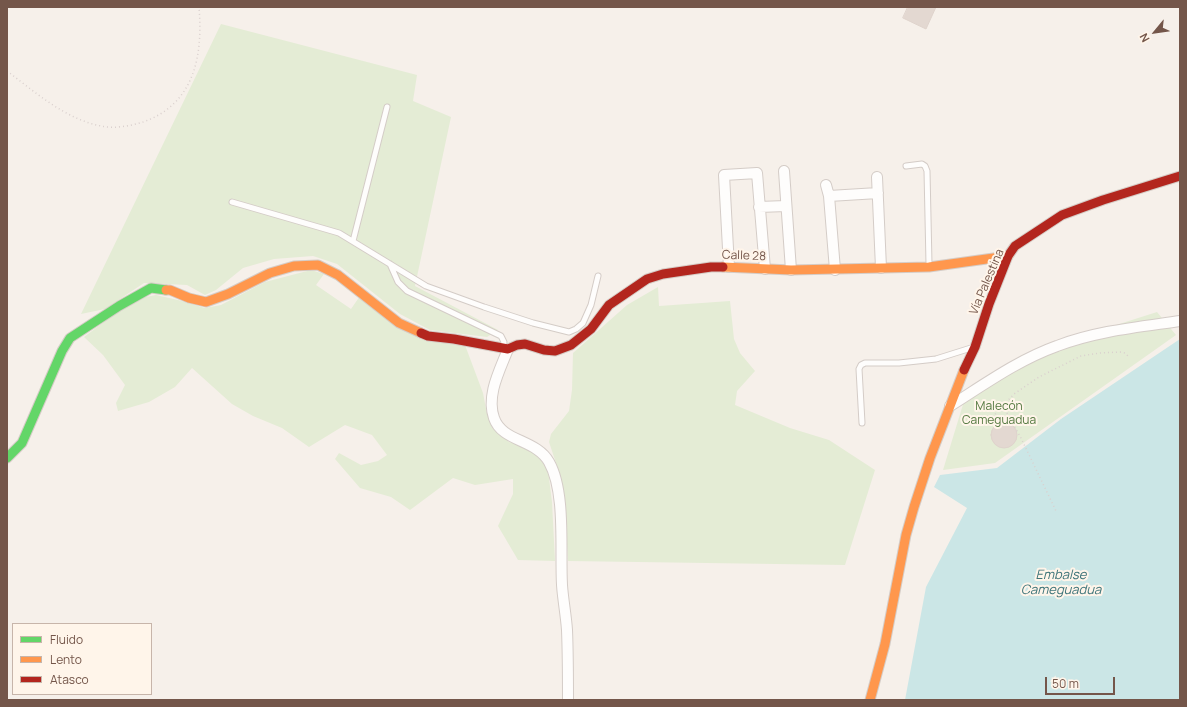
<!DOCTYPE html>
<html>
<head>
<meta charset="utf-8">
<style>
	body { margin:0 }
	#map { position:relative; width:1187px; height:707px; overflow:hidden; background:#f6f0ea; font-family:Manrope,sans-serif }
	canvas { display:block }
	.frame { position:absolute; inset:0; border:8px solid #74564a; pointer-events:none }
	.legend { position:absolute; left:12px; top:623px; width:140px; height:72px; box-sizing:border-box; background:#fff5ea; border:1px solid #c7b5aa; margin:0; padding:5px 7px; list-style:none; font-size:12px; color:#74564a }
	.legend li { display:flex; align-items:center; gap:8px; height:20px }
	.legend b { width:20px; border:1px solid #c7b5aa }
	.north { position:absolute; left:1135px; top:12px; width:40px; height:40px; -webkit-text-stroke:3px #fff5ea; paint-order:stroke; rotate:241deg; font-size:11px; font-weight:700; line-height:16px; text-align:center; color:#74564a }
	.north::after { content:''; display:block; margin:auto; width:14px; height:18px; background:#74564a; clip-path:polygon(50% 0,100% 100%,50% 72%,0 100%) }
	.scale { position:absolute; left:1045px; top:677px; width:70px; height:18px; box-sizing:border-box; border:2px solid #74564a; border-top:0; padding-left:5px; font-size:12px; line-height:14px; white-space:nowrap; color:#74564a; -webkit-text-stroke:3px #fff5ea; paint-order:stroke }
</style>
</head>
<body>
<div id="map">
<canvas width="1187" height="707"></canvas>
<div class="frame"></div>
<ul class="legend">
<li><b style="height:5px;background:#63d668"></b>Fluido</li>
<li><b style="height:5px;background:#ff974d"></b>Lento</li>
<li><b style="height:5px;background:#b3261e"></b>Atasco</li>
</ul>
<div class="north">N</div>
<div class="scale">50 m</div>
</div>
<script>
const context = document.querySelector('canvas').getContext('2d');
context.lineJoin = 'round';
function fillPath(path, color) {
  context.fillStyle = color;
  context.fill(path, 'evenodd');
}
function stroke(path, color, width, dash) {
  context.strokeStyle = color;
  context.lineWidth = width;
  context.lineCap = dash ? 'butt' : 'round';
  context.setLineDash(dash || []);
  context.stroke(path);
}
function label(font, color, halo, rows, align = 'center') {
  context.font = font + ' Manrope,sans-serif';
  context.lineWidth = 4;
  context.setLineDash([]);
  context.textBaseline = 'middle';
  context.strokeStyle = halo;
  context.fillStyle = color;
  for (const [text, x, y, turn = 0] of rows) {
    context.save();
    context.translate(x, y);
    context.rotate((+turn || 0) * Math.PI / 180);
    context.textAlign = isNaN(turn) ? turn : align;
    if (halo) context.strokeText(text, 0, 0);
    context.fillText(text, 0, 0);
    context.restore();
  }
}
fillPath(new Path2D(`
	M221,24L417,75L413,101L451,117L415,286L498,330L487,337L430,330L400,314L337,264L313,256L274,259L243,268L216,290L205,295L187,285L144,283L105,309L81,314Z
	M311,270L324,274L316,285L351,309L360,296L385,318L465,345L483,393L487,414L496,430L509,442L528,448L538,456L548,470L552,502L555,561L518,560L498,526L513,494V479L475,485L453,478L410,510L391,497L360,488L335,459L339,453L361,465L378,461L387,455L372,435L345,425L309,447L282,428L253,416L232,404L192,368L175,387L149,402L118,411L116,403L125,385L103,355L84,337L116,313L146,297L156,295L178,300L205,308L221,305L265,282Z
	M658,287L659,306L730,301L734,339L740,353L755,371L737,391L735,405L790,428L829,440L875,470L845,565L568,561L565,510L556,463L549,442L551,434L569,411L572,390L573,353L627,305Z
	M1157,312L1176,335L995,463L943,470L968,388L1069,340Z`), '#e4ecd5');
fillPath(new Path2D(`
	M1180,339V700H905L926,587L967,508L934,487L940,475L997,468L1061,419Z`), '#cbe6e6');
const building = new Path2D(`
	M908,7H936L926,29L903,18Z
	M991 435a13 13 0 1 1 26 0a13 13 0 1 1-26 0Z`);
fillPath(building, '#e3d8d1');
stroke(building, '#dfd3cc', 1);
const lane = new Path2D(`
	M906,166L922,164L925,166L927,171L929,264
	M232,202L339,233L426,286L484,307L533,323L569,332L576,329L583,323L591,305L598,276
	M353,241L387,107
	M390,264L398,282L407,291L501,336L504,342L503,347
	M862,423L859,369L861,365L865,363H899L936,359L971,348`);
const street = new Path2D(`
	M784,171L791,270
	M877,177L881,268
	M826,185L829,196L835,270
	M829,196L878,193
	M759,207L786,206
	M729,267L724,175L757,173L765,269
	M508,349C500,370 486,395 494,418C502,442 536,439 549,462C566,492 560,550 562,585C563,600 566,615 567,630C568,654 568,677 568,700
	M950,406C985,384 1018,360 1057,346C1096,331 1139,327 1180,321`);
const fast = new Path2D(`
	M7,458L22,443L62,351L70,338L119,306L151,288L166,290`);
const slow = new Path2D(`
	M723,267L791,270L929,267L1008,256
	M166,290H170L189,298L206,302L228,294L270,273L294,266L318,265L338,275L399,323L421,333
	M870,700L885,644L906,535L914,507L930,458L964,370`);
const jam = new Path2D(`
	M421,333L428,336L454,339L508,349L517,345L525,344L544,350L555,351L571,345L591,329L609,305L647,279L663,274L711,267H723
	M964,370L975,347L989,304L1008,256L1015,246L1062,215L1103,200L1180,176`);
stroke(lane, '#d4ccc7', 7);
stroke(street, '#d4ccc7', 12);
stroke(fast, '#d5ccc6', 11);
stroke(slow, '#d5ccc6', 11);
stroke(jam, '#d5ccc6', 11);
stroke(new Path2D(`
	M7,71C35,92 65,119 101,126C114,129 130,126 143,122C195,104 203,55 199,7
	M1003,406L1021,438L1057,513
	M987,423L1014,394L1039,377L1081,356L1100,353L1120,352L1125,353L1128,356`), '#dad0ce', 1.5, [1, 3]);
stroke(lane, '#fefdfc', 5);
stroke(street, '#fefdfc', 10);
stroke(fast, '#63d668', 9);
stroke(slow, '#ff974d', 9);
stroke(jam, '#b3261e', 9);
label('12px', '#74564a', '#fff5ea', [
	["Calle 28",744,256,2],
	["Vía Palestina",987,282,-67]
]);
label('12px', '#567a42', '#fff5ea', [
	["Malecón",999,407],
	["Cameguadua",999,421]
]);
label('italic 13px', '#3e7479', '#fff5ea', [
	["Embalse",1061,575],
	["Cameguadua",1061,590]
]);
</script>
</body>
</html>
